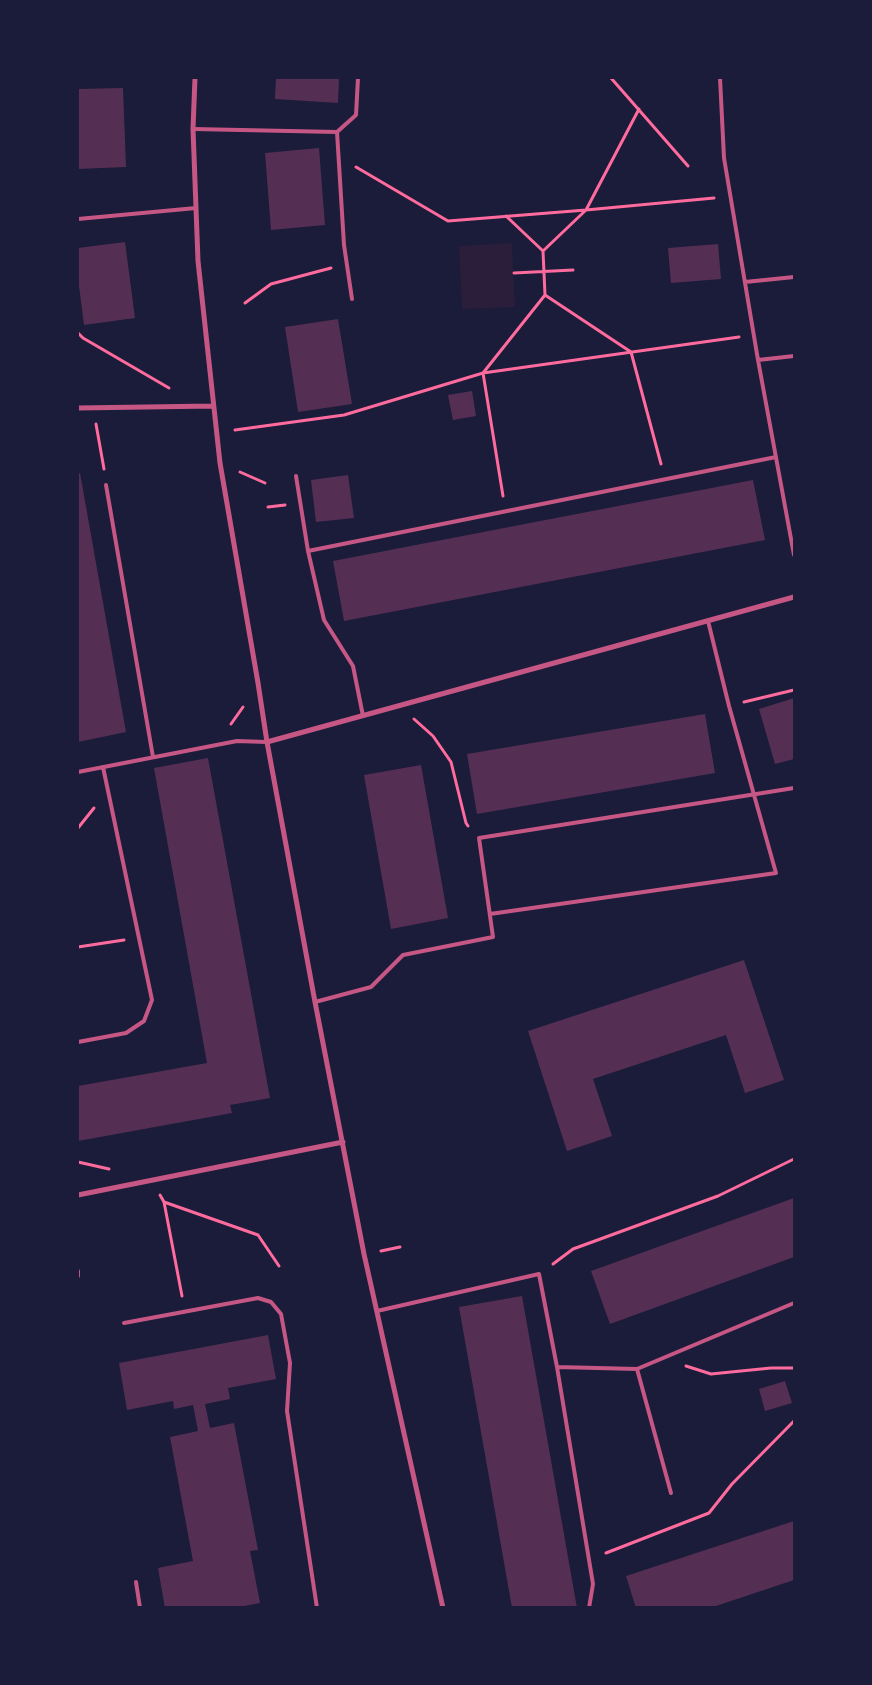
<!DOCTYPE html>
<html>
<head>
<meta charset="utf-8">
<style>
	body { margin:0 }
	#map { position:relative; width:872px; height:1685px; overflow:hidden; background:#1b1b3a; font-family:Montserrat,sans-serif }
	canvas { display:block }
	.frame { position:absolute; inset:0; border:79px solid #1b1b3a; pointer-events:none }
</style>
</head>
<body>
<div id="map">
<canvas width="872" height="1685"></canvas>
<div class="frame"></div>
</div>
<script>
const context = document.querySelector('canvas').getContext('2d');
context.lineJoin = 'round';
function fillPath(path, color) {
  context.fillStyle = color;
  context.fill(path, 'evenodd');
}
function stroke(path, color, width, dash) {
  context.strokeStyle = color;
  context.lineWidth = width;
  context.lineCap = dash ? 'butt' : 'round';
  context.setLineDash(dash || []);
  context.stroke(path);
}
fillPath(new Path2D(`
	M512,243L515,307L462,309L459,246Z`), '#2a1e3b');
fillPath(new Path2D(`
	M276,78H339L338,103L275,99Z
	M123,88L126,167L78,169V89Z
	M319,148L325,225L271,230L265,153Z
	M125,242L135,318L84,325L78,278V248Z
	M718,244L721,279L671,283L668,248Z
	M338,319L352,404L298,412L285,327Z
	M472,391L476,416L453,420L448,395Z
	M80,473L126,732L78,742V474Z
	M348,475L354,518L316,522L311,480Z
	M753,480L765,540L344,621L333,561Z
	M794,698V759L775,764L759,709Z
	M705,714L715,773L477,814L467,754Z
	M208,758L270,1098L230,1105L232,1113L78,1141V1086L207,1063L154,768Z
	M421,765L448,918L391,929L364,775Z
	M744,960L784,1080L745,1093L726,1035L593,1079L612,1136L567,1151L528,1031Z
	M794,1198V1257L610,1324L591,1271Z
	M522,1296L577,1608H512L459,1307Z
	M268,1335L276,1379L228,1388L230,1399L205,1404L210,1428L234,1423L258,1550L250,1551L260,1603L234,1608H165L158,1568L193,1561L170,1437L198,1431L193,1405L174,1409L173,1401L127,1410L119,1363Z
	M785,1381L792,1403L765,1411L759,1389Z
	M794,1521V1580L710,1608H636L626,1576Z`), '#542f53');
stroke(new Path2D(`
	M611,78L688,166
	M356,167L448,221L586,210L714,198
	M506,216L543,251
	M514,273L573,270
	M545,295L631,352L661,464
	M245,303L271,284L331,268
	M78,333L83,338L169,388
	M96,424L104,469
	M235,430L344,415L483,373L739,337
	M240,472L265,483
	M503,496L483,373L545,295L543,251L586,210L639,109
	M268,507L285,505
	M744,702L794,690
	M414,719L433,736L451,762L466,823L468,826
	M231,724L243,707
	M78,828L94,808
	M78,947L124,940
	M78,1162L109,1169
	M160,1195L164,1202L182,1296
	M164,1202L258,1235L279,1266
	M381,1251L400,1247
	M553,1264L573,1249L718,1196L794,1159
	M686,1366L711,1374L771,1368H794
	M606,1553L709,1513L732,1484L794,1421`), '#ff6b9d', 3);
stroke(new Path2D(`
	M720,78L724,158L758,360
	M193,129L337,132L356,115L358,78
	M337,132L344,245L352,299
	M78,219L196,208
	M745,282L794,277
	M794,356L758,360L794,555
	M296,476L308,551L776,457
	M106,485L153,757
	M308,551L324,620L353,666L363,716
	M78,772L237,741L267,742
	M490,914L776,873L729,706L708,621
	M315,1002L371,987L403,955L493,937L479,838L794,788
	M78,1042L126,1033L144,1021L152,1000L103,767
	M78,1271V1276
	M377,1311L539,1274L557,1367L637,1369L794,1303
	M124,1323L258,1298L271,1302L281,1314L290,1363L287,1411L317,1608
	M557,1367L593,1584L589,1608
	M637,1369L671,1493
	M136,1582L140,1608`), '#c65784', 4);
stroke(new Path2D(`
	M195,78L193,129L198,261L220,463L258,683L267,742L315,1002L364,1254L443,1608
	M78,408L213,406
	M267,742L794,597
	M78,1195L343,1142`), '#c65784', 5);
</script>
</body>
</html>
